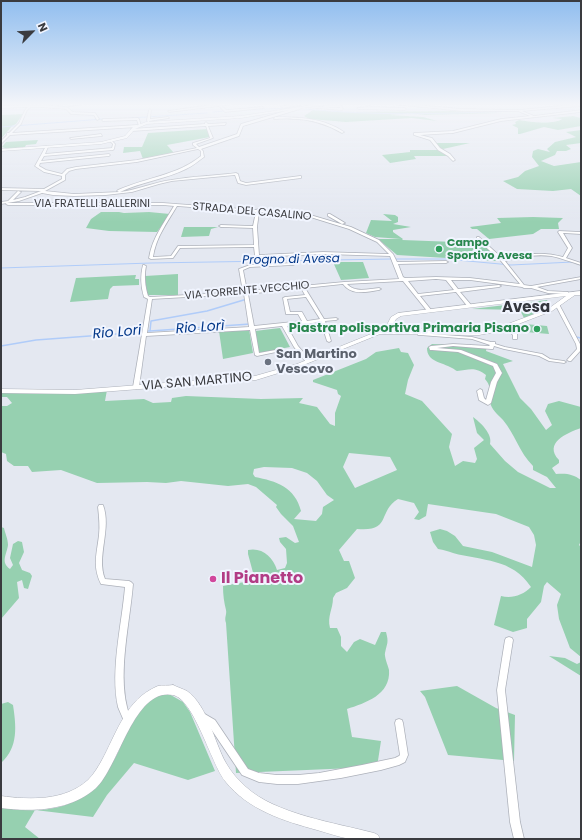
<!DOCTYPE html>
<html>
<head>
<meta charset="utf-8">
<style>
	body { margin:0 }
	#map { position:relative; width:582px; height:840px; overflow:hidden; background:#e4e8f1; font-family:Poppins,sans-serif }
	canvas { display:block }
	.frame { position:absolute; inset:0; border:2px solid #3a3b3f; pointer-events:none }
	.north { position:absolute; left:12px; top:12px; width:40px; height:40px; -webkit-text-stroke:3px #f1f5ff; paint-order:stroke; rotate:66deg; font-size:11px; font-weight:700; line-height:16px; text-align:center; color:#3a3b3f }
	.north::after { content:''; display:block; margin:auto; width:14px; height:18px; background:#3a3b3f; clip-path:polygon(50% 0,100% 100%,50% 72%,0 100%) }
</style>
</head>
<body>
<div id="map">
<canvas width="582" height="840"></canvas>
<div class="frame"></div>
<div class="north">N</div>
</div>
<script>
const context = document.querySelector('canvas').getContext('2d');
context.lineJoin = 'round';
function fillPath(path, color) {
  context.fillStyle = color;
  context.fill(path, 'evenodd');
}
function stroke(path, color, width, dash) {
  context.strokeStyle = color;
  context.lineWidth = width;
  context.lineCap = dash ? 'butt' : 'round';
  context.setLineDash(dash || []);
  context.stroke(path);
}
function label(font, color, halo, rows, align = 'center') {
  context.font = font + ' Poppins,sans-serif';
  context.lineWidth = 4;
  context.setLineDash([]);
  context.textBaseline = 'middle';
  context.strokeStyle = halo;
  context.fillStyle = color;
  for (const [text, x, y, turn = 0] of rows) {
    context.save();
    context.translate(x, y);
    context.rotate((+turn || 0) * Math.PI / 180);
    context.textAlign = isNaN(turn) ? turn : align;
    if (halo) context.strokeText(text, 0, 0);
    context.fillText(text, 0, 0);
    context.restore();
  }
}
fillPath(new Path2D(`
	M313,110L341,112L453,111L504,113L424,115L412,113L390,115L423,117L437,121L412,118L346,122L309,119L304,116Z
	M23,114L16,124L12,126L1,139V115Z
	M573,116L581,118V126L558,130L544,127L520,134H518V128L512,125L516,124L515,122L519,120C530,122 553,125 562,119L553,118Z
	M208,129L210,137L167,145L174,153L143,159L140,151L123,153L124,147H142L148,133Z
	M581,130V143L566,145L571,149L566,151H557L555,155L541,161L554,166L581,162V196L571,189L553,191L517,189L503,181L518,177L525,171L539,166L532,157L533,151L538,149L550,152L547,149L555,142L576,137L566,132Z
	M38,140L36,144L26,145L25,147L8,149L2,147L6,142Z
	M436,143H470L443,149L452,156H414L416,159L390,163L382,155L410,152V150H441Z
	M101,212H119L124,213L149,212L170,214L157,232L109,231L86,228L91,219Z
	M383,214L395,215L398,217V222L393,224L411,227L393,230V232L403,239L402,240L482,243L491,251L496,261L397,255L378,239H401L375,237L366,233L371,220L392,221Z
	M533,217L563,218L558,223L559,229H541L533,234L489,239L477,229H472L470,227L501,223L497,218Z
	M184,227H218L211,229L209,236L181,237Z
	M333,262H363L369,278L341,280Z
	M178,274V295H147L145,276Z
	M136,275L135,279H139V285L113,286L110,289L108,299L70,302L76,278Z
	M547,300L552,309L524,318L520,310L472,309Z
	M525,324L547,326L549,334L526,332Z
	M280,328L290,347L259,353L255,331Z
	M249,329L253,353L223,359L219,331Z
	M432,344L487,346L486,351L513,361L503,364L520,398L531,409L546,430L552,425L545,411L548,404L559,401L581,407V428C567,433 543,443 559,460V463L552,468L556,474C566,473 573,474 581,480V541L579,545L581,547V657L570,648L559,619L557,605L561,594L547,582L544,586L541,602L527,619V628L513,632L494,625L501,596C512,599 523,595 531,587C512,558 482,561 453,553C448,551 444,550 438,549L433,542L430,532L440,529L447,531L455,536L463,546L492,552L532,567L536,545L534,535L529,527L496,514L428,504L426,516L419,520L414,519L419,512L414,503L398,499C377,512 392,532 357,529L339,550L344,561H349L355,578L347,588L336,593L333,598C333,609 327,616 330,628H337L341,637V646L347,652L354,642L360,639L375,645L381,632H386C389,643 387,643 385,653C384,656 388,666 389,670C391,695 365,703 347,709L352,737L381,741L377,767L236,773L226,623C224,617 227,615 226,610C224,602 223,595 223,586L255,580L248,554V550C262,547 273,557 277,570L285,568L287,563L286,549L280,542L279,538L286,537L295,543L299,542L293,526L281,514L276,507L277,505L256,487L248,484L228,486L181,481L166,483L147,482L97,483L61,470L32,472L28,466H14L7,461L6,454L1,452V406H7L12,403L7,397H1V392L107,390L105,401L144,399L153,403L171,402L172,398L186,396L261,399L303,398L299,403L317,407L330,424L335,426V413L341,396L338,394L337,390L313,382V380L366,359L376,352L399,348L401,352L408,353L414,365L408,380L405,394L422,401L452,434L449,447L455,466L463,461L475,463L477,459L474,448L484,440L477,433L473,417C480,422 493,434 490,444L505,461L518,472L550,488H556L547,477L533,470V466C519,452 515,434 503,420C498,415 491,409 490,402C488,393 493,388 485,379L486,375C475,366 468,370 457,371C456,371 453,368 452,368C442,362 427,362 427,348ZM349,453L390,457L397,470L355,488L343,467ZM264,467L292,468L307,473L317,481L327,495L334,500L323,507L322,514L316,521L294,519L301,511C295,487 276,481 255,477L253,474L254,469Z
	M1,527L4,528C5,533 8,539 8,545C7,554 0,562 10,569L13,565L10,558L13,544L18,541L22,542L24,552L19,563L22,570L30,573L32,576L28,589L24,588L22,580L17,582L19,598L1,619Z
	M549,656L565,658L577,664L581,662V676Z
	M457,686L496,708L515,715L514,761L448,755L425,697L420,691Z
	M169,694L183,702L190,712L215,771L188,780L134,763L107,795L93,817L35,810L25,827L40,839H1V807C23,812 52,812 73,802C88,795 105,774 114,760C121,748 125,734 131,721C135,712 146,703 153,696Z
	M8,702L13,705C16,725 19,747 1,763V704Z`), '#96d0b0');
stroke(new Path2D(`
	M306,109C374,116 443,114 511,111
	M241,110L291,108
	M213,112L225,111
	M131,118L207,113
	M1,127L103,119
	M395,259H446L511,265L573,262
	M1,268L151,263L392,259`), '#b0ccf9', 1);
stroke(new Path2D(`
	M146,331H150L151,321L207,311L247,299
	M150,331L250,324
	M576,337L581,338
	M1,346L36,340L143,332`), '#b0ccf9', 1.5);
const minor = new Path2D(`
	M68,104H84L69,106Z
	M218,104H231L222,106L226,110L263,107L264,108L225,112L219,106L169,112L168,111Z
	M279,104H282L284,106L299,104L300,105L283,108Z
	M367,104H369L370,107L405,108L406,109L405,110L358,109L357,108L368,107Z
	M393,104H404L462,109L519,110L581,104V106L522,111L534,116L581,110V112L501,121L453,133L420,135L432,138L440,148L450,154L455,160L453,161L448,156L438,150L430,140L414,135V133L453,131L501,119L530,116L518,111H462Z
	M41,105L67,107L73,112L95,113L99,119L97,120L94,115L71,114L66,109L41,107H31L27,110L21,124L12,133L137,125L138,126L137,127L10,135L1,144V141L7,135V133H9L19,123L25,110L28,107L1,108V106Z
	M324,105H341L343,109L342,110L304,107L305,106L340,108V107H323Z
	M299,107L300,109L243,126L239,136L201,149L203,151L204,157C198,161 193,166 186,169C166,179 141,182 120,192C138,190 154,182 171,180C193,176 214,176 236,173L238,174L240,181L246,183L300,176H301V178L246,185L238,183L235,175L172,181L159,184L132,192L106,195L74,196L53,195L42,193L19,201L1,204V202L8,201L18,191L21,192L13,200L25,197L41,191L1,190V188L44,189L62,179V176L44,172L35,166L46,146L48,147L45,154L112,148L113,144L110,141L111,140L115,144L114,149L113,150L44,156L41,161L109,154L110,155L109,156L40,163L39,166L46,170L62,174L67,169L76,167L137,160L197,148L193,145V143L210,138L206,126L132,131L131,129L205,124V123L206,122L208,124L226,123L225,125L208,126L213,138L196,144L199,147L237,134L241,124ZM198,149L201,151V156C176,176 147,177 118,190L117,191L119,192L74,194L45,191L65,180V175L69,171L76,169L137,162Z
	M150,109L151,110L150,119L168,117L169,118L149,121L150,123H148L147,120L149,110Z
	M275,117C299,117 324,118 344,132L342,133C326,124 311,119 293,119C287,118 280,119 274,119Z
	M138,118L139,119L141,126H139L137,120L103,121L102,120L103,119Z
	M101,134L102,136L71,139L70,138Z
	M7,203H163L256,210L258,209L260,210L307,214L351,227L379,240L393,254L397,262L446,261L448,262L446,263L398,264L403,277L405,278L436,277L470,278L520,284L501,261L477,239V237H479L503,259C523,254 542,251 563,257L568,248L558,232L559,231L581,232V234L563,233L572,248L566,258L581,263V265C571,262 561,258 551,256C535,254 520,257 505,261L524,285L531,286L581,277V279L537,287L548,291L568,292V294H566L548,293L531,288H524L522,287L470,280H451L458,289L499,285L501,286L499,287L460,292L472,306L470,307H468L456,292L420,296L432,311L430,312H428L403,281L347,284C355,293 368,289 379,288L381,289L379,290C366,292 352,296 343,284L305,288L324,319L336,318L338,319L336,320L325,321L331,341L329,342L327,341L321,322L287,326L298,346L310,360V362H306L294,347L282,326L255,329L259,353L281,349L283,350L281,351L257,356L255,355L250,330L146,336L139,387L136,389L133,387L148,299L144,297C141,287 140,276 143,265H144L146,266C144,276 145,286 148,296L150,297L243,292L239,269L250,265L293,263L295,264L293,265L250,267L243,270L247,291L344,282L399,279L390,256L323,254L257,257L255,256L254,247L180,248L173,258L151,259L149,258C152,238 164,223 174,206L163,205H8L6,204ZM177,206L256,212L253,226L221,225L219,226L221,227L253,228L254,245L179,246H178L171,256L153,257C156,237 167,223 177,206ZM259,212L307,216L349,229L377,242L389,254L323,252L259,255L257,227ZM436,279L446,280L454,290L418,294L408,281ZM301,288L305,295L285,297L283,298L286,314H298L302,321L254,326L248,294ZM241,294H244L249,327L147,333L152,299ZM306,297L320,319L307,321L302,312H290L287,299Z
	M328,214H330L345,223L342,224L328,216Z
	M556,305H560V306L580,344L581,350L571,361H569L567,360L577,349L576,344L556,306Z
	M388,326L425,329L427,330L425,331L390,328H388Z
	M505,326H509L517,334V339H513V335L505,328Z
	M418,333L472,337L491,342H495V344L505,347L542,354L550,359L564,361L566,362L564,363L549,361L539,356L504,349L494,346L493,349H491L453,346L437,348L461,350L497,364L502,373L497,382L491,403L488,405L479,400L477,391L480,389L482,390L484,398L486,400L491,382L496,373L493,366L458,352L432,350H430L429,347L431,346L453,344L489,346L490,345L472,339L420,335H418Z
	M99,505H103C112,529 96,556 105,579L129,581L131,582L133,584C130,622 118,670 127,707C128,712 130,716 132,721L131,724L128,725L125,724C123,718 120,712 118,707C110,670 122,624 125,587L101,584C92,566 97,553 99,535C100,526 99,516 98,507Z
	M509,637L512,638L513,640L505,690L520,822L524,839H514L510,822L497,690L505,640L506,638Z
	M203,713L215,720L248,769L259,773L277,775H298L319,773L362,765L395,758L399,756L400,755L395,723L396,720L399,719L402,720L403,723L408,755L405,762L399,765L381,770L341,778L298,784H277L259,782L242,775L209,726L200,720L199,717L200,714Z`);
const tertiary = new Path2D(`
	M319,104H327L241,118L147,124L135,129L127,138L101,144L1,151V149L101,142L125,136L133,127L146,122L241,116Z
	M581,291V295H575L552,311L500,331L479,335L380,334L301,366L256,380L75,394L1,393V389L75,390L255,376L297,364L371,334L387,325L391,317L398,313ZM566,296L548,309L497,328L479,331L386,330L392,327L396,319L401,316Z
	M173,685C177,687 183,689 187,691C208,706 214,742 226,763C231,772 238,780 246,787C275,814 336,823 374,833L378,835L380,839C370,839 359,840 350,839C339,837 328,833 317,830C284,821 248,810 225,781C211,763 194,699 173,695C134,687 119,767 96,788C70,811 33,812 1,808V796C30,800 65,801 88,780C94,774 98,767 102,760C115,736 125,704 150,690C152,689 155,687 158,686C163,685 168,686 173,685Z`);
stroke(minor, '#adb1ba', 1.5);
stroke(tertiary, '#adb1ba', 1);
fillPath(minor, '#fff');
fillPath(tertiary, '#fff');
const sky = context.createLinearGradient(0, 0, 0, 222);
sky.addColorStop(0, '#91beef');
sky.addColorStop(0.47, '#f3f5f9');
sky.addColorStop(1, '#f3f5f900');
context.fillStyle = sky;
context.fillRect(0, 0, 582, 222);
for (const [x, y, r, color] of [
	[439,249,4,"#2e9e5b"],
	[537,329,4,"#2e9e5b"],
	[268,362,4,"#6b7280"],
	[213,579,4,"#d1479c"]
]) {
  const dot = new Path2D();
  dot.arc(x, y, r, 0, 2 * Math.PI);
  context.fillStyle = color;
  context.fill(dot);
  stroke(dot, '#f1f5ff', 1.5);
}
label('11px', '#3a3b3f', '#f1f5ff', [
	["VIA FRATELLI BALLERINI",92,204],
	["STRADA DEL CASALINO",252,212,5],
	["VIA TORRENTE VECCHIO",247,291,-5]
]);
label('bold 11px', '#27864d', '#f1f5ff', [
	["Campo",447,243],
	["Sportivo Avesa",447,256]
], 'left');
label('italic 12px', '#013688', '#f1f5ff', [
	["Progno di Avesa",291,260,-1]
]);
label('bold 13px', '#27864d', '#f1f5ff', [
	["Piastra polisportiva Primaria Pisano",529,329]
], 'right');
label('bold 13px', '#5b616d', '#f1f5ff', [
	["San Martino",276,355],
	["Vescovo",276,370]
], 'left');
label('13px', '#3a3b3f', '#f1f5ff', [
	["VIA SAN MARTINO",197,382,-5]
]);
label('italic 14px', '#013688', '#f1f5ff', [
	["Rio Lorì",200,328,-4],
	["Rio Lori",117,333,-5]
]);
label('bold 15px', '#33363d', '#f1f5ff', [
	["Avesa",526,308]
]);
label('bold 16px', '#b23c85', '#f1f5ff', [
	["Il Pianetto",221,579]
], 'left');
</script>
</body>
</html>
